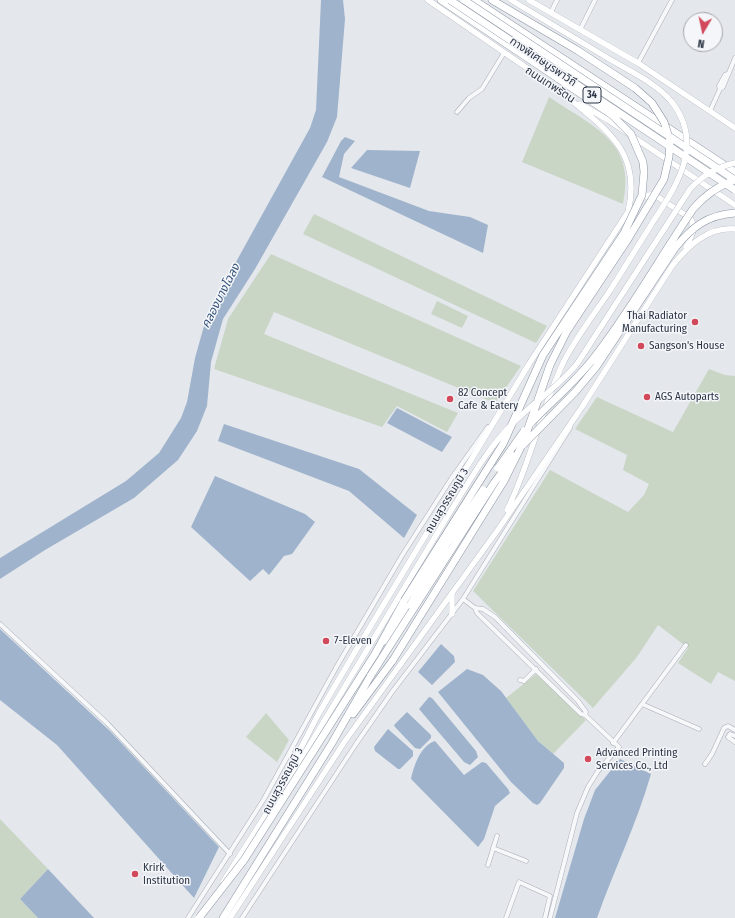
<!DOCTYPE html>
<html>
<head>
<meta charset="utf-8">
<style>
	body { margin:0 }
	#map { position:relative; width:735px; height:918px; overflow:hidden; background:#e4e7ec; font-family:"Fira Sans Condensed",sans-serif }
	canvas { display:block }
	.north { position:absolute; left:683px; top:12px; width:40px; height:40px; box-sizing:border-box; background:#f4f6f9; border:1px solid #a4a8b1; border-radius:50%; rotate:189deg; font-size:11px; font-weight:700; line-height:16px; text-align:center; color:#2b3445 }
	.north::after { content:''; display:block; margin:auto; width:14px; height:18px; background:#d1495b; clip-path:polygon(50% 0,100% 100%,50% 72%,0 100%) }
</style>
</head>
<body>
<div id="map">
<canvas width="735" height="918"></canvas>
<div class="north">N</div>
</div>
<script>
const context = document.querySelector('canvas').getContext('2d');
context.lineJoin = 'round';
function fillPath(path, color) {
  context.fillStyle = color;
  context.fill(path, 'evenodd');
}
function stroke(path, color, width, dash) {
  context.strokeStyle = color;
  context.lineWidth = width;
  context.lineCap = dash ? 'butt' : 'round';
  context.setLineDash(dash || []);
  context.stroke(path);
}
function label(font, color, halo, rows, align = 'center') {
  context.font = font + ' "Fira Sans Condensed","Noto Sans Thai",sans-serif';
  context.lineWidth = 3;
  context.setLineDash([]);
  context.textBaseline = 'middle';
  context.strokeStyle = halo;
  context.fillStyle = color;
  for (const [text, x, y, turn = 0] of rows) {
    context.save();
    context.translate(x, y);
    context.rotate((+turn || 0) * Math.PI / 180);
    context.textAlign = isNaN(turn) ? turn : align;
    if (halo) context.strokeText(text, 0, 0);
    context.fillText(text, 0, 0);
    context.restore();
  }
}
fillPath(new Path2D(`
	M549,97C593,127 637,141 623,204L522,162Z
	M314,214L547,326L536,343L303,234Z
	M271,254L521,366L495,403L274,312L264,334L458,413L447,432L397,406L382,427L214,369L228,319Z
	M437,301L468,316L462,328L431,314Z
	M709,369L725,375L735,376V681L718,672L711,684L678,663L688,648L658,625L637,657L593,708L473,591L550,470L628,512L644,495L649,484L623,470L627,455L575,429L597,397L673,432Z
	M536,674L586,720L553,754L538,741L506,698Z
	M266,713L289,740L277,762L246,737Z
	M0,819L48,869L20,899L38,918H0Z`), '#c9d6c5');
fillPath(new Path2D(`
	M321,0H343L345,19L337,117L327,142L255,269L223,319L211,362L207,406L197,431L178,460L134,498L45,550L0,579V558L126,481L159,453L181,418L187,402L195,358L204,326L215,300L310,128L316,110Z
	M345,137L355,141L344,154L339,177L429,211L470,217L488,225L483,253L322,177L341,141Z
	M367,150L420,151L410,188L351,168Z
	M397,408L452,437L442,452L387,423Z
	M224,424L359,469L417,515L404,538L349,491L218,441Z
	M215,476L305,514L315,522L292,554L284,556L269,575L263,569L250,581L191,527Z
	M0,629L110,731L219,847L194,898L57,745L0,700Z
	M441,644L454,656L455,662L432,685L418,672Z
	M467,669L483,675L501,691L538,741L564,763V768L540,803L537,805L533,803L511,782L438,692Z
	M429,697L432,698L476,751L478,757L470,765L464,762L419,709Z
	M407,712L431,735V738L420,749L415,748L395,727L394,725Z
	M388,729L413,751V756L400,769H398L375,751L374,747Z
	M435,741L464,775L482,762L486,763L508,789L510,793L495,806L484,839L478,847L411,779C414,766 420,746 435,741Z
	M620,759L651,774C637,823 614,870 597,918H555L584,819L595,790Z
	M48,869L94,918H38L20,899Z`), '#9fb4cc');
const minor = new Path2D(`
	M551,12L557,0
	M580,30L595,0
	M638,63L672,0
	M720,89L719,86L725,75L729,73
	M710,111L720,89L723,87L735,58
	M457,112L469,98L482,89L504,53
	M463,599L475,608L477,613L581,714L585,715L619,747L598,771L588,787L577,813L550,918
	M475,608L483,609L495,617L578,701L586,712L585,715
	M0,624L107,723L230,854
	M520,680L524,681L536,669
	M642,704L699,729
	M735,736L730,734L728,737L735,742
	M613,743L686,645
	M705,764L712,754L724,728L728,726L735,730
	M493,848L526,861
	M488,865L497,836
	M188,918L264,799L337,666L403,554L451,479L488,427
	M242,918L356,744L392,692L463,599L570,428
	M506,918L519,882L550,896L545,918`);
const secondary = new Path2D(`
	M428,0L569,97
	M511,0L606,57
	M529,0L638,63L735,128
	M580,104L608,120L735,205
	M640,198L653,194L690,218C697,228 691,237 686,247
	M507,510C531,462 541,409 564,361C577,336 595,313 611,289
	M452,614V593
	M285,786L447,517
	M223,882L270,808L319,713L355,652L529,364L628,212C642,152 607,130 566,96
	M230,918L345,741L497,531L582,407L672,266C688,246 707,227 735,229`);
const trunk = new Path2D(`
	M474,0L735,172`);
const motorway = new Path2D(`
	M441,0L559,79
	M492,0L577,50
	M385,641L410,605
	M375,654L404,601
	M353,714L393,660
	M223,918L332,743L371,675`);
stroke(minor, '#a9aeb7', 5);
stroke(secondary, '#a9aeb7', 6);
stroke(trunk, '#8b94a3', 8);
stroke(motorway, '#8b94a3', 8);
stroke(minor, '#f7f8fa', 4);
stroke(secondary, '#fff', 5.5);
stroke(trunk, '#fff', 7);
stroke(motorway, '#fff', 7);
const secondaryBridge = new Path2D(`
	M606,57C627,70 655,82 671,101C706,145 676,186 651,225C638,246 624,268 611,289
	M447,517C467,486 485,451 512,424C533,403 558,387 577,364L690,189C703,175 717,167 735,163`);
const motorwayBridge = new Path2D(`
	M450,0L735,190
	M464,0L735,180
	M531,423C551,402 574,383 593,359C630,312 659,259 693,209C705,195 717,186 735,180
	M523,445L576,391L596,367L675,248C692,227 707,215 735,213
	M498,468L524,431
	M404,601L503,444L543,355L624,233L642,195L644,172L643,162L631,134L612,115L559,79
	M410,605L447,543L483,490
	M393,660L504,481L523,443L550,365L567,331L628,239L664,179L669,157L670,140L664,122L652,103L635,88L577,50
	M371,675L494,483L514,456
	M199,918L244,860L375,654`);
stroke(secondaryBridge, '#a9aeb7', 6, []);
stroke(motorwayBridge, '#8b94a3', 8, []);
stroke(secondaryBridge, '#fff', 5.5);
stroke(motorwayBridge, '#fff', 7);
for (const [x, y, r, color] of [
	[695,322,4,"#d1495b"],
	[641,346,4,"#d1495b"],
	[647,397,4,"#d1495b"],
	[450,399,4,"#d1495b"],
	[326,641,4,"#d1495b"],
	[588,759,4,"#d1495b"],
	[135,874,4,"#d1495b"]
]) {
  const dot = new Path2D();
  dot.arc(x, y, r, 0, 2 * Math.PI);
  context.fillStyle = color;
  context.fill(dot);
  stroke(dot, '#f4f6f9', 1.5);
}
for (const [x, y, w] of [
	[592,95,18]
]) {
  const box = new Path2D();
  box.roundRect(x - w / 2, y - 8, w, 16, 3);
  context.fillStyle = '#f4f6f9';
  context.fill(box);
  stroke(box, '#2b3445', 1);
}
label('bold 10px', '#2b3445', null, [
	["34",592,95]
]);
label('11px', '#2b3445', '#f4f6f9', [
	["ทางพิเศษบูรพาวิถี",543,62,34],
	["ถนนเทพรัตน",550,85,33],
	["ถนนสุวรรณภูมิ 3",447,501,-59],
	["ถนนสุวรรณภูมิ 3",283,781,-62]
]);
label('11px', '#2b3445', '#f4f6f9', [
	["Thai Radiator",687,316,"right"],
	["Manufacturing",687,329,"right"],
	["Sangson's House",649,346],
	["82 Concept",458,393],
	["Cafe & Eatery",458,406],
	["AGS Autoparts",655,397],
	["7-Eleven",334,641],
	["Advanced Printing",596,753],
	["Services Co., Ltd",596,766],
	["Krirk",143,868],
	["Institution",143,881]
], 'left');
label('italic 12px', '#34527a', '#f4f6f9', [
	["คลองบางโฉลง",221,296,-63]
]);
</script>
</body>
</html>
